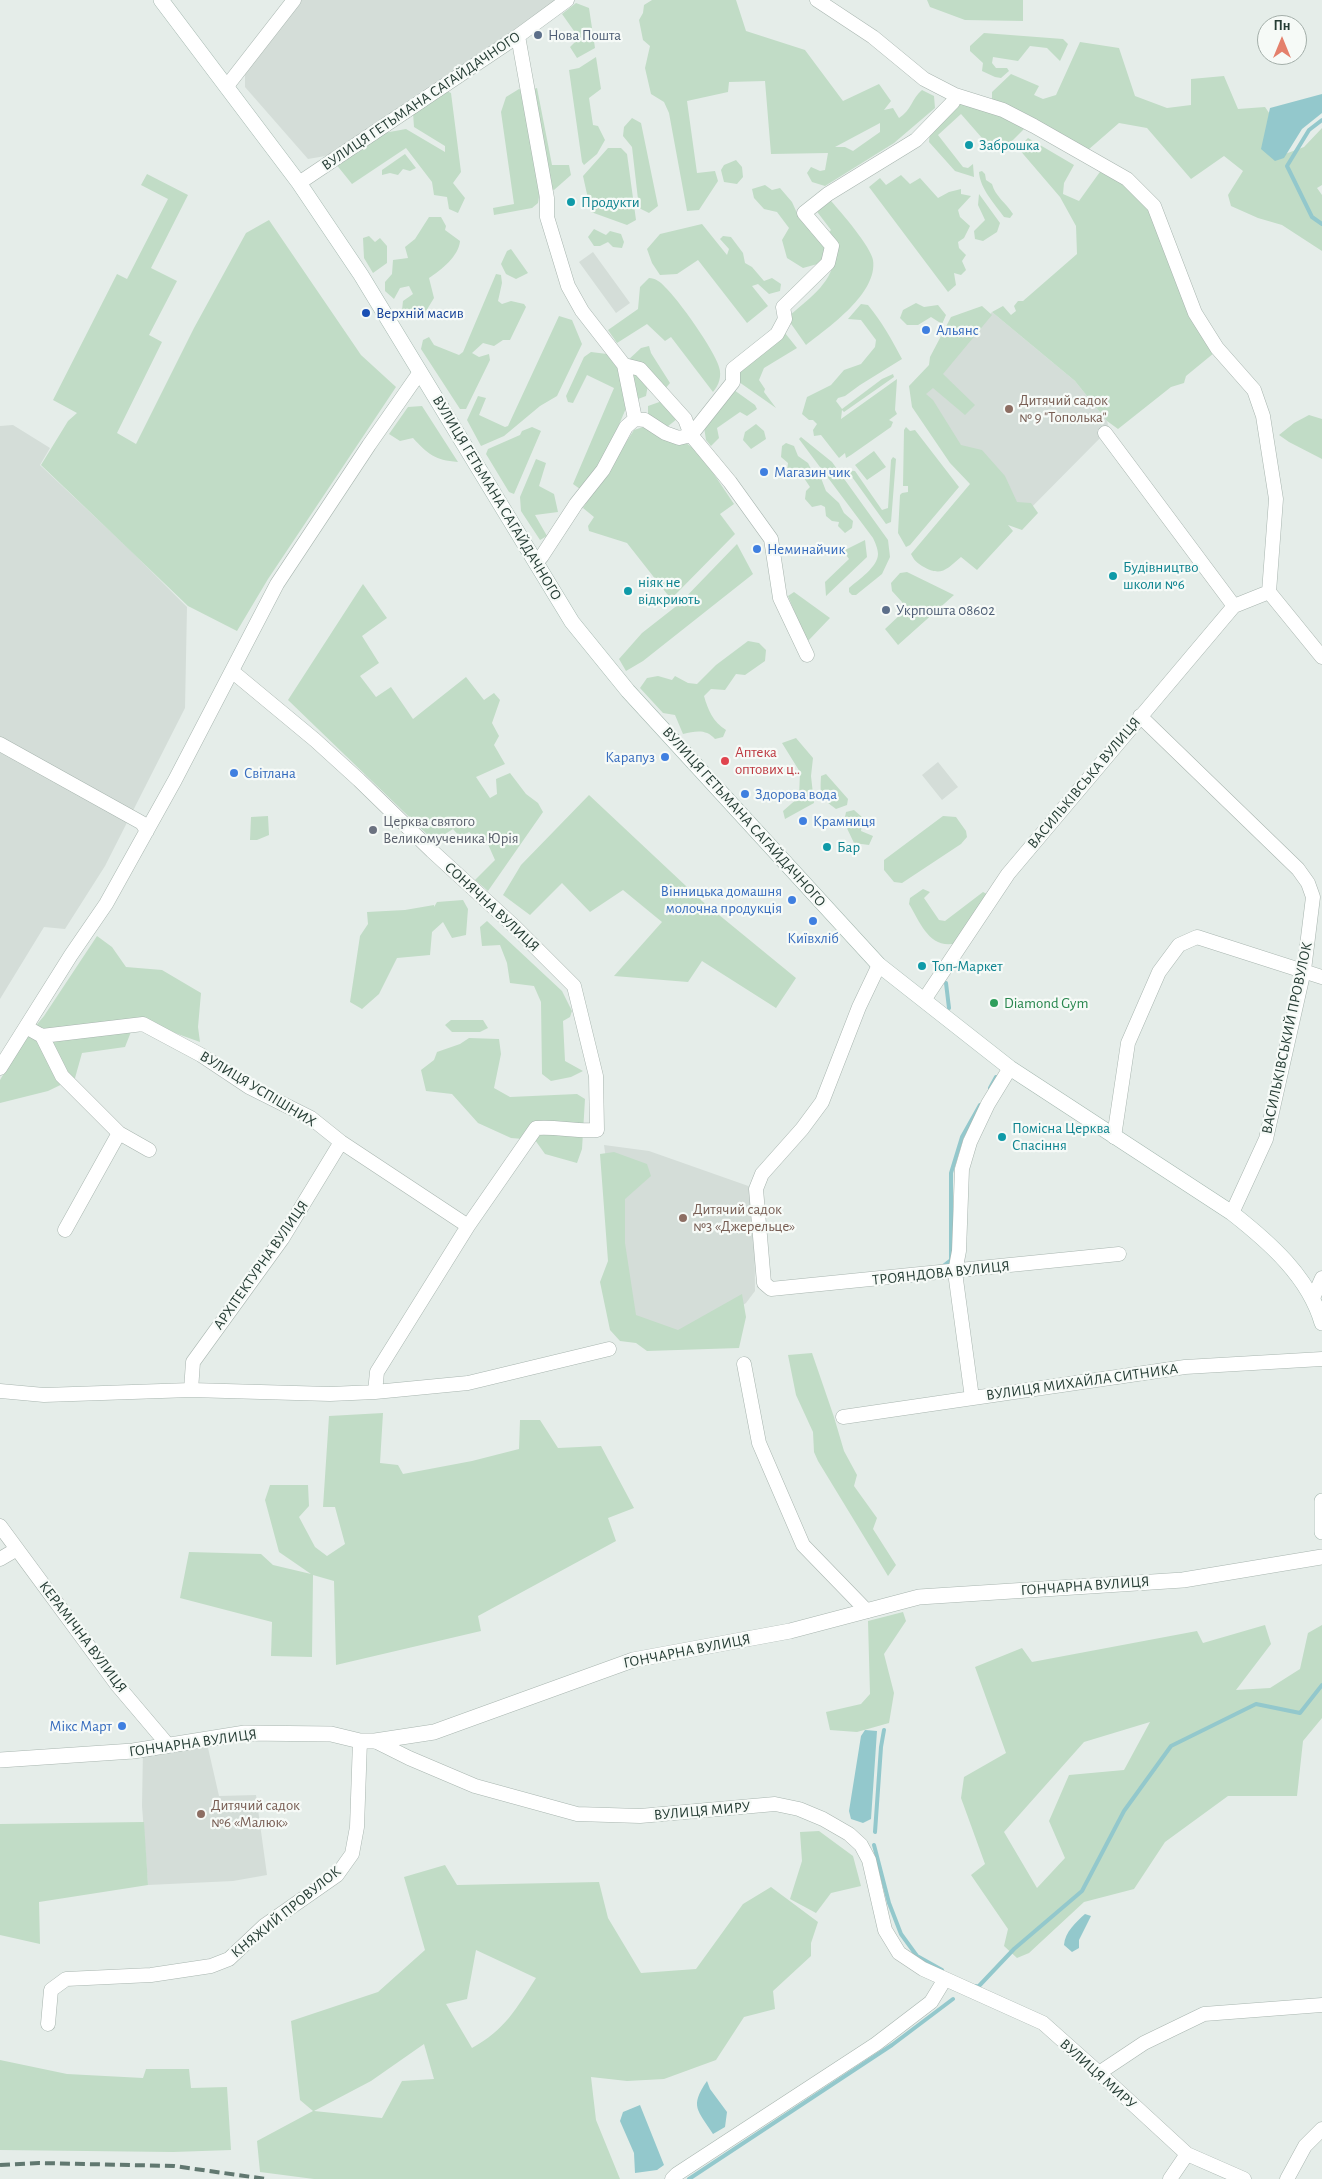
<!DOCTYPE html>
<html>
<head>
<meta charset="utf-8">
<style>
	body { margin:0 }
	#map { position:relative; width:1322px; height:2179px; overflow:hidden; background:#e5ede9; font-family:"Alegreya Sans",sans-serif }
	canvas { display:block }
	.north { position:absolute; left:1257px; top:15px; width:50px; height:50px; box-sizing:border-box; background:#f6faf7; border:1px solid #a3aea9; border-radius:50%; rotate:0deg; font-size:14px; font-weight:700; line-height:20px; text-align:center; color:#263d35 }
	.north::after { content:''; display:block; margin:auto; width:18px; height:22px; background:#e4806c; clip-path:polygon(50% 0,100% 100%,50% 72%,0 100%) }
</style>
</head>
<body>
<div id="map">
<canvas width="1322" height="2179"></canvas>
<div class="north">Пн</div>
</div>
<script>
const context = document.querySelector('canvas').getContext('2d');
context.lineJoin = 'round';
function fillPath(path, color) {
  context.fillStyle = color;
  context.fill(path, 'evenodd');
}
function stroke(path, color, width, dash) {
  context.strokeStyle = color;
  context.lineWidth = width;
  context.lineCap = dash ? 'butt' : 'round';
  context.setLineDash(dash || []);
  context.stroke(path);
}
function label(font, color, halo, rows, align = 'center') {
  context.font = font + ' "Alegreya Sans",sans-serif';
  context.lineWidth = 4.5;
  context.setLineDash([]);
  context.textBaseline = 'middle';
  context.strokeStyle = halo;
  context.fillStyle = color;
  for (const [text, x, y, turn = 0] of rows) {
    context.save();
    context.translate(x, y);
    context.rotate((+turn || 0) * Math.PI / 180);
    context.textAlign = isNaN(turn) ? turn : align;
    if (halo) context.strokeText(text, 0, 0);
    context.fillText(text, 0, 0);
    context.restore();
  }
}
fillPath(new Path2D(`
	M295,0H560L413,97L331,155L308,159L245,87V67Z
	M593,252L630,303L616,313L579,262Z
	M992,312L1075,381L1107,421L1109,429L1014,525L911,397Z
	M13,425L50,448L40,465L129,549L187,607L185,708L105,866L65,929L44,927L0,999V426Z
	M938,762L958,787L942,800L922,775Z
	M604,1145L649,1151L754,1188L755,1291L746,1303L721,1320L682,1334H630Z
	M206,1739L219,1796L256,1795L267,1875L233,1881L148,1885L142,1806L143,1750Z`), '#d4ddd8');
fillPath(new Path2D(`
	M652,0H736L746,31L805,50L843,101L879,84L891,101L884,110L893,108L899,118C911,111 912,98 922,90L934,96L935,108L894,143L825,186L812,182L807,173L811,167L820,171L825,170L828,153L771,154L765,81L729,82L728,92L687,101L697,173L715,171L718,181L699,210L687,211L669,113L664,102L651,94L645,68L650,46L643,40L639,20L643,13L644,5ZM880,123V132L853,151L845,147H835Z
	M927,0H1023V21L965,20L930,7Z
	M576,3L589,8L595,48L577,58L570,47L579,38L562,14Z
	M984,33L1063,39L1068,44L1060,61L1047,48L1030,46L1018,61L993,57L992,63L996,68H1007L1009,71L1001,78L995,77L982,71L983,63L970,51V46Z
	M1080,42L1119,48L1135,96L1167,108L1191,105V79L1224,76L1238,109L1265,107L1274,120L1277,157L1304,147L1322,128V185L1317,188L1322,195V251L1282,225L1258,218L1231,206L1228,195L1243,171L1224,156L1191,179L1147,128L1119,123L1088,150L992,102V92L1011,74L1039,86L1034,95L1043,99L1056,95Z
	M596,57L601,89L589,98L593,125L598,126L605,140L597,154L584,165L582,162L569,70L579,68Z
	M537,88L552,165H569L571,175L554,190L541,185L538,203L532,208L494,215L493,208L514,204L501,112L506,97L519,89L525,91Z
	M445,90L451,93L461,172L453,183L465,198L458,213L449,209L447,197L434,195L432,182L406,148L352,184L335,163L384,133L406,129L445,152V146L414,127L413,113Z
	M961,101L1027,126L1008,145L989,146L961,114L938,135L963,167L968,168L973,164L974,177L955,171L929,142L930,131Z
	M632,118L641,123L658,206L649,213L639,208L632,147L623,136L624,127Z
	M1028,138L1074,165L1064,183L1063,194L1079,201L1102,169L1109,172L1150,207L1214,353L1186,376L1184,383L1171,387L1118,429L1107,421L1075,381L992,312L1003,306L1011,315L1016,311L1014,306L1018,301H1023L1077,254L1076,226L1060,197L1018,148Z
	M608,148H621L627,154L636,220L627,225L591,212L583,176Z
	M405,154L416,168L410,171L403,169L398,175L390,173L382,175V170Z
	M736,160L742,167L743,177L737,184L724,182L721,170L724,165Z
	M982,171L985,174L986,180L992,184C995,196 1006,203 1013,214L1010,218L1004,217C995,204 980,189 979,172Z
	M147,174L188,195L151,268L177,281L149,335L162,342L117,433L136,444L194,328L246,233L269,220L361,355L396,387L268,579L237,631L188,606L41,465L68,421L77,413L53,400L117,274L127,279L168,199L141,185Z
	M901,175L910,184L920,178L938,198L949,192L961,189V194L971,196L958,210L960,217L970,226L964,238L958,242L959,248L966,255L962,261L966,270L961,275L954,273L956,285L948,292L869,187L880,178L886,185Z
	M765,185L772,190L780,188L792,202L797,213L827,249L821,263L803,268L787,258L782,240L789,228L777,212L764,209L754,198L752,189Z
	M979,194L1000,223L997,232L983,241L975,239L974,231L985,220L978,205Z
	M825,200L831,201C841,212 871,247 873,260C878,293 829,327 806,345L787,318C805,301 832,285 834,258C834,251 829,242 826,236L831,230L815,209Z
	M429,217H441L446,226L445,230L460,241C459,256 441,270 429,278L434,298L423,316L413,319L402,310L403,301L413,294L409,286L400,288L394,299L385,291V282L392,274L393,260L408,258L405,247L415,239Z
	M702,224L727,255L729,249L720,239L723,236L731,237L743,253L745,263L752,267L764,281L772,278L781,284L780,291L769,294L758,284L752,286L768,306L747,323L698,260L677,274L660,275L652,263L647,249L660,234Z
	M594,229L606,235L610,231L621,234L624,242L622,248L613,247L608,242L600,246H594L588,237Z
	M369,236L375,242L380,238L387,246V263L373,273L364,258L363,238Z
	M511,249L528,273L516,279L506,274L501,264L507,251Z
	M496,274L501,275L502,283L498,301L502,304L511,301L524,304L526,307L510,340H503L494,346L483,343L472,353L479,357L489,354L490,360L466,409H460L421,349L423,340L429,337L434,345L459,355L463,352Z
	M649,278C655,278 661,282 665,287C678,299 715,351 719,367C722,376 719,385 713,392L671,337L665,341L647,324L617,343L608,330L638,309L640,287Z
	M916,303L924,307L938,305L946,315L942,324L931,317L918,325H907L900,318L903,310Z
	M861,304L868,305C882,322 892,340 902,359L860,385L845,396L838,398L836,401L842,409L882,379L893,374L894,377L844,412L842,410L841,419L897,379L895,410L897,414L889,420L893,422L891,427L851,455L846,458L845,453L839,458L821,435L814,436L813,430L817,424L813,420H809L802,414L807,397L831,385L844,370L861,364L875,347L876,340L861,320L848,319Z
	M982,306L992,315L943,374L975,405L965,415L933,388L926,394L933,400L961,445L982,450L1005,476L1017,502L1031,503L1038,513L1022,530L1008,525L1013,531L977,570L961,557C946,570 941,577 922,566C916,562 914,560 911,554L970,484L950,463L912,407L909,386L929,365L930,357L951,317Z
	M559,316L572,320L582,344L557,396L540,406L504,436L481,446L467,420L478,396L486,398L479,415L505,427L508,426Z
	M785,333L797,348L764,368L759,380L765,389L764,392L776,408L739,382L740,372Z
	M649,346L651,353L670,383L664,390L648,385L646,396L638,399L626,362L641,348Z
	M591,352L607,354L621,373L627,406L606,455L580,489L573,484L614,388L587,375L573,403L568,402L566,396L584,357Z
	M734,390L755,405L757,409L747,416L740,412L717,428L719,438L711,446L706,440L704,427Z
	M665,400L677,419L667,427L648,415V406Z
	M422,406L458,462C434,460 428,454 413,438L400,441L389,434L408,407Z
	M1309,415L1322,419V459L1289,442L1279,435L1294,423Z
	M756,424L764,431L766,439L751,449L743,440L745,432Z
	M532,427L541,431L514,494L509,492L486,454L488,449L520,435L522,431Z
	M643,427L664,440L683,441L699,452L734,504L720,514L735,534L671,599L627,543L589,531L588,526L594,517L583,508L634,430Z
	M906,427L910,431L915,430L959,487L910,545L906,547L898,533L900,495L902,493L908,492V486H903L904,430Z
	M801,437L832,462L888,540L890,557L882,574L856,595H852L849,592V588C858,580 878,567 878,554C878,549 875,542 873,538L799,439Z
	M786,443L794,446L798,456L808,463L812,471L821,478L826,491L839,503L844,513L853,521L852,528L845,533L838,526L839,522L832,521L826,516L825,507L821,505L812,507L805,499L806,491L810,487L804,478L796,477L787,471L788,463L781,457L782,446Z
	M874,451L886,467L867,480L855,465Z
	M893,457L896,459L891,522L886,524L847,470L855,471L882,510L888,508L891,460Z
	M536,459L546,463L539,486L554,494L558,512L535,515L547,536L540,540L521,511L520,497Z
	M865,540L867,557L826,596L825,582L849,559L843,551Z
	M737,544L753,574L643,661L626,671L619,659L642,633L679,604Z
	M907,572L954,595L898,645L885,629L903,612L902,602L892,591L891,583L900,573Z
	M363,584L387,618L362,636L379,663L360,676L376,697L391,687L413,719L466,677L484,700L494,693L500,700L492,723L499,736L494,745L505,764L476,777L490,798L497,794L496,779L510,773L526,794L538,803L543,812L488,891L475,880L495,860L487,842L482,841L469,832L460,837L453,829L434,841L288,700Z
	M794,592L830,618L807,642L788,596Z
	M748,641L759,643L766,650L765,661L745,675L736,674L725,690L711,689L704,696C708,710 713,722 726,730L723,737L715,739C706,729 696,731 683,734L675,715L663,713L640,688L647,678L658,676L672,680L675,676L688,683L697,684L716,665Z
	M796,738L813,758L811,776L814,803L785,819L783,811L799,797L800,772L782,743Z
	M826,774L848,799L847,805L836,809C820,797 820,796 821,776Z
	M589,795L702,901L796,978L776,1008L702,961L688,982L614,976L662,922L623,890L590,912L562,883L530,915L503,895L521,865Z
	M854,810L863,818L861,831L873,836L869,845L854,843L844,822L846,812Z
	M268,816L269,835L257,840H250L251,817Z
	M943,816L956,817L966,831L967,837L961,844L902,883L894,882L884,870V860Z
	M923,889L930,892L924,898L939,920L945,921L983,892L989,895L957,943C930,950 921,924 909,904L910,898Z
	M463,900L468,909L466,935L452,938L443,922L432,932L430,955L397,958L379,994L362,1009L350,1002L360,936L368,924L367,912L405,910L434,905V907L437,902Z
	M487,921L562,991L572,1011L570,1017L563,1021L565,1061L583,1071L571,1077L551,1081L542,1074L541,1002L534,986L510,983L507,963L500,945L482,946L480,927Z
	M97,936L112,947L126,967L162,970L201,993L198,1027L200,1042L136,1019L125,1047L82,1053L75,1078L48,1091L0,1103V1080L22,1042L44,1016Z
	M451,1020H483L488,1028L480,1032H452L445,1025Z
	M469,1038L499,1039L501,1054L494,1088L510,1097L577,1094L585,1099L582,1149L577,1163L545,1154L535,1140L511,1138L478,1123L452,1094L426,1091L421,1070L434,1060L437,1052L460,1044Z
	M614,1152L647,1164L651,1176L625,1199V1243L636,1315L678,1330L742,1294L746,1317L739,1348L647,1351L636,1343L620,1341L610,1330L600,1282L608,1261L600,1154Z
	M812,1353L834,1417L844,1451L857,1475L854,1486L877,1518L873,1529L896,1565L888,1576L818,1461L814,1452L813,1432L796,1395L788,1355Z
	M383,1413L380,1463L398,1465L403,1474L472,1461L519,1449L520,1420H540L558,1448L601,1446L634,1508L608,1518L616,1541L478,1616L481,1631L336,1665L334,1581L313,1575L312,1657L271,1656L272,1622L180,1598L189,1552L261,1554L273,1565L311,1574L279,1552L265,1500L270,1485H308L309,1506L299,1517L315,1547L327,1556L345,1544L335,1507H323L329,1416Z
	M903,1612L906,1621L884,1654L894,1693L889,1723L857,1732L830,1730L826,1712L861,1704L870,1694L868,1621Z
	M1265,1625L1271,1644L1236,1690L1270,1688L1300,1669L1308,1633L1322,1625V1718L1303,1741L1297,1796H1228L1165,1842L1134,1889L1084,1902L1029,1953L1017,1958L1004,1946L1008,1929L971,1875L985,1864L961,1798L964,1777L1006,1753L975,1667L1022,1648L1032,1662L1197,1631L1203,1643ZM1150,1722L1124,1770L1069,1775L1049,1821L1065,1858L1037,1888L1004,1832L1084,1742Z
	M144,1822L148,1885L39,1902L40,1944L0,1935V1824Z
	M819,1831L853,1856L861,1886L831,1893L816,1913L790,1899L802,1861L800,1832Z
	M445,1865L457,1885L599,1882L608,1918L641,1973L696,1969L743,1904L771,1887L818,1922L811,1943V1956L773,1991L775,2009L744,2017L716,2060L664,2079L627,2081L591,2077L596,2120L620,2179H314L260,2172L257,2141L313,2111L300,2100L291,2021L378,1992L425,1950L404,1877ZM476,1950L536,1978C516,2009 505,2030 472,2048L446,2004L467,1999ZM424,2044L434,2079L402,2081L382,2118L314,2111L371,2081Z
	M0,2060L67,2074L143,2078L146,2069H189L191,2088L227,2087L231,2150L173,2152L0,2150Z`), '#c1dcc6');
fillPath(new Path2D(`
	M1322,94V113L1302,129L1284,158L1275,161L1261,149L1270,108Z
	M865,1730L877,1731L871,1819L863,1823L851,1819L849,1811L861,1736Z
	M1085,1914L1091,1916L1079,1940V1948L1072,1952L1064,1945C1065,1932 1076,1922 1085,1914Z
	M707,2081L710,2089L727,2112L725,2127L713,2134C698,2110 689,2107 707,2081Z
	M640,2105L664,2165L657,2170L635,2173L634,2153L620,2121L623,2112Z`), '#93c8cc');
stroke(new Path2D(`
	M1322,120L1309,130L1287,166L1312,217L1322,224
	M946,983L949,1008
	M990,1088L996,1077
	M942,1267L951,1260V1173L962,1137L980,1105
	M875,1832L881,1747L884,1730
	M874,1845L889,1903L901,1934L917,1956L942,1970
	M976,1986L978,1987L1014,1949L1082,1891L1124,1811L1171,1746L1256,1704L1300,1713L1322,1685
	M689,2179L892,2045L953,1999`), '#93c8cc', 4);
const minor = new Path2D(`
	M817,0L873,37L924,79L955,95L1003,110L1034,126L1127,179L1154,206L1195,313L1217,348L1254,390L1263,416L1276,499L1269,592L1322,657
	M518,36L547,198V217L568,286L582,311L624,365L635,419
	M227,86L294,0
	M299,183L518,36L567,0
	M624,365L640,369L685,419L691,435L730,482L771,539L780,598L807,655
	M1105,433L1234,606
	M536,563L542,556L576,504L603,470L626,427L635,419L645,420L665,433L679,438L691,435L733,382V369L777,334L785,319L783,307L828,263L832,246L804,213L828,194L916,140L953,102L955,95
	M233,672L315,740L359,780L432,851L515,927L574,986L596,1076L597,1130C576,1132 556,1126 536,1128L468,1226L377,1372L375,1392
	M1140,716L1298,869L1308,883L1313,897L1304,970L1266,1139L1232,1213
	M0,744L142,823L147,831
	M879,965L859,1007L822,1102L802,1129L762,1174L756,1189L764,1283L771,1289L1119,1254
	M924,1000L1008,874L1234,606L1269,592
	M26,1027L42,1036L143,1024L201,1055L249,1087L311,1118L341,1142L468,1226
	M42,1036L62,1076L119,1133L149,1150
	M0,1068L71,955L106,904L175,780L277,584L369,445L420,372
	M1114,1137L1128,1043L1159,972L1179,945L1197,937L1322,977
	M65,1230L119,1133
	M1313,1298L1322,1278
	M744,1364L759,1443L803,1545L867,1611
	M191,1390L193,1362L282,1239L341,1142
	M0,1391L44,1395L191,1390L330,1394L375,1392L468,1383L609,1349
	M972,1398L955,1272L959,1251L962,1169L970,1142L988,1104L1010,1068
	M843,1417L1185,1367L1322,1359
	M0,1526L118,1686L168,1745
	M0,1559L17,1549
	M375,1741L409,1758L475,1786L577,1814L640,1816L775,1804L799,1809L823,1819L849,1834L861,1845L869,1860L885,1930L899,1953L923,1969L1043,2023L1099,2073L1187,2154L1244,2179
	M48,2024L51,1990L66,1979L151,1975L211,1966L229,1959L264,1926L337,1875L352,1854L357,1827L360,1741
	M1099,2073L1144,2043L1204,2014L1322,2005
	M672,2179L677,2174L876,2044L931,2002L945,1979
	M1170,2179L1187,2154
	M1287,2179L1305,2146L1322,2129`);
const tertiary = new Path2D(`
	M0,1760L133,1751L245,1733L331,1734L360,1741H375L434,1732L633,1660L790,1631L919,1597L1183,1580L1322,1557`);
const secondary = new Path2D(`
	M161,0L299,183L361,275L572,622L628,691L879,965L1010,1068L1232,1213C1269,1242 1309,1277 1322,1323
	M1322,1501V1532`);
stroke(minor, '#a8b5af', 15);
stroke(tertiary, '#a8b5af', 16);
stroke(secondary, '#a5b8b0', 16);
stroke(minor, '#fff', 14);
stroke(tertiary, '#fff', 15);
stroke(secondary, '#fff', 15);
stroke(new Path2D(`
	M0,2165L39,2163L174,2166L266,2179`), '#617870', 4, [10, 5]);
for (const [x, y, r, color] of [
	[538,35,5,"#5c6f8a"],
	[969,145,5,"#0f9aa8"],
	[571,202,5,"#0f9aa8"],
	[366,313,5,"#1a4fb4"],
	[926,330,5,"#3f7fe0"],
	[1009,409,5,"#8d6e63"],
	[764,472,5,"#3f7fe0"],
	[757,549,5,"#3f7fe0"],
	[1113,576,5,"#0f9aa8"],
	[628,591,5,"#0f9aa8"],
	[886,610,5,"#5c6f8a"],
	[665,757,5,"#3f7fe0"],
	[725,761,5,"#e0444e"],
	[234,773,5,"#3f7fe0"],
	[745,794,5,"#3f7fe0"],
	[803,821,5,"#3f7fe0"],
	[373,830,5,"#6b7280"],
	[827,847,5,"#0f9aa8"],
	[792,900,5,"#3f7fe0"],
	[813,921,5,"#3f7fe0"],
	[922,966,5,"#0f9aa8"],
	[994,1003,5,"#2e9e5b"],
	[1002,1137,5,"#0f9aa8"],
	[683,1218,5,"#8d6e63"],
	[122,1726,5,"#3f7fe0"],
	[201,1814,5,"#8d6e63"]
]) {
  const dot = new Path2D();
  dot.arc(x, y, r, 0, 2 * Math.PI);
  context.fillStyle = color;
  context.fill(dot);
  stroke(dot, '#f6faf7', 2);
}
label('15px', '#4e5e75', '#f6faf7', [
	["Нова Пошта",548,35],
	["Укрпошта 08602",896,610]
], 'left');
label('15px', '#263d35', '#f6faf7', [
	["ВУЛИЦЯ ГЕТЬМАНА САГАЙДАЧНОГО",421,101,-34],
	["ВУЛИЦЯ ГЕТЬМАНА САГАЙДАЧНОГО",497,498,59],
	["ВАСИЛЬКІВСЬКА ВУЛИЦЯ",1084,783,-50],
	["ВУЛИЦЯ ГЕТЬМАНА САГАЙДАЧНОГО",744,817,48],
	["СОНЯЧНА ВУЛИЦЯ",492,907,43],
	["ВАСИЛЬКІВСЬКИЙ ПРОВУЛОК",1287,1038,-78],
	["ВУЛИЦЯ УСПІШНИХ",258,1089,31],
	["АРХІТЕКТУРНА ВУЛИЦЯ",261,1265,-55],
	["ТРОЯНДОВА ВУЛИЦЯ",941,1273,-6],
	["ВУЛИЦЯ МИХАЙЛА СИТНИКА",1082,1382,-8],
	["ГОНЧАРНА ВУЛИЦЯ",1085,1586,-4],
	["КЕРАМІЧНА ВУЛИЦЯ",83,1637,53],
	["ГОНЧАРНА ВУЛИЦЯ",687,1651,-11],
	["ГОНЧАРНА ВУЛИЦЯ",193,1743,-8],
	["ВУЛИЦЯ МИРУ",702,1811,-5],
	["КНЯЖИЙ ПРОВУЛОК",286,1912,-39],
	["ВУЛИЦЯ МИРУ",1098,2074,42]
]);
label('15px', '#0d838f', '#f6faf7', [
	["Заброшка",979,145],
	["Продукти",581,202],
	["Будівництво",1123,567],
	["школи №6",1123,584],
	["ніяк не",638,582],
	["відкриють",638,599],
	["Бар",837,847],
	["Топ-Маркет",932,966],
	["Помісна Церква",1012,1128],
	["Спасіння",1012,1145]
], 'left');
label('15px', '#164399', '#f6faf7', [
	["Верхній масив",376,313]
], 'left');
label('15px', '#366cbe', '#f6faf7', [
	["Альянс",936,330],
	["Магазин чик",774,472],
	["Неминайчик",767,549],
	["Карапуз",655,757,"right"],
	["Світлана",244,773],
	["Здорова вода",755,794],
	["Крамниця",813,821],
	["Вінницька домашня",782,891,"right"],
	["молочна продукція",782,908,"right"],
	["Київхліб",813,938,"center"],
	["Мікс Март",112,1726,"right"]
], 'left');
label('15px', '#785e54', '#f6faf7', [
	["Дитячий садок",1019,400],
	["№ 9 \"Тополька\"",1019,417],
	["Дитячий садок",693,1209],
	["№3 «Джерельце»",693,1226],
	["Дитячий садок",211,1805],
	["№6 «Малюк»",211,1822]
], 'left');
label('15px', '#be3a42', '#f6faf7', [
	["Аптека",735,752],
	["оптових ц‥",735,769]
], 'left');
label('15px', '#5b616d', '#f6faf7', [
	["Церква святого",383,821],
	["Великомученика Юрія",383,838]
], 'left');
label('15px', '#27864d', '#f6faf7', [
	["Diamond Gym",1004,1003]
], 'left');
</script>
</body>
</html>
